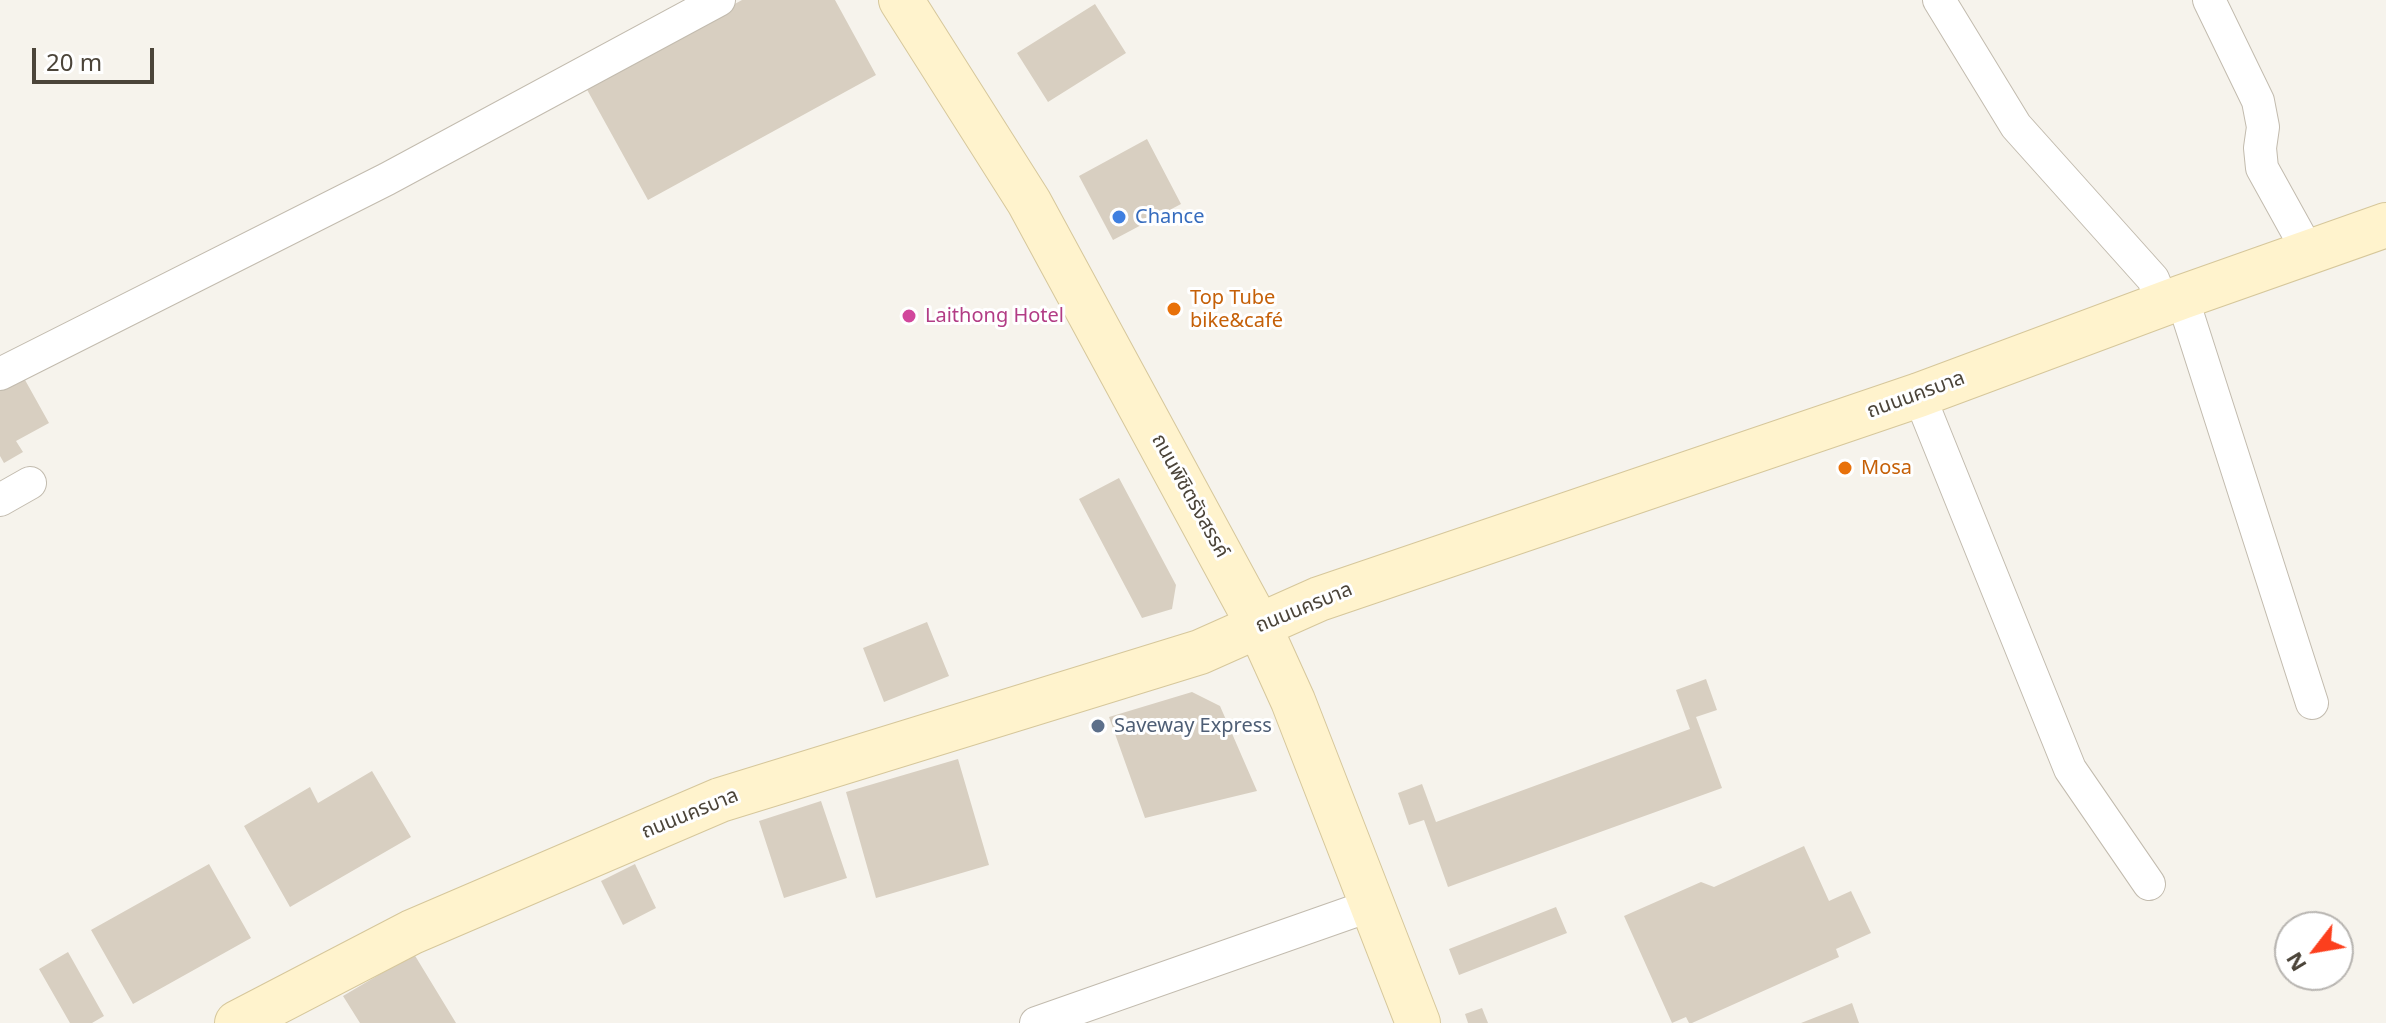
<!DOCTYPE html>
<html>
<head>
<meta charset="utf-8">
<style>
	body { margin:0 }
	#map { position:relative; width:2386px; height:1023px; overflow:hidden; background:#f6f3ec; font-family:"Noto Sans",sans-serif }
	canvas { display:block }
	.north { position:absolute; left:2274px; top:911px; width:80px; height:80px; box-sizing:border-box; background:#fff; border:2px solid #b7b4b0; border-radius:50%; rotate:239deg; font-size:22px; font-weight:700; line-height:32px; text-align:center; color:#4b4439 }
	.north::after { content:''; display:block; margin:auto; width:28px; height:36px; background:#fc3f1d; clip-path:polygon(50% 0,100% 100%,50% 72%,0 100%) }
	.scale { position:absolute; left:32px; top:48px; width:122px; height:36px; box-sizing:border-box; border:4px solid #4b4439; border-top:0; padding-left:10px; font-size:24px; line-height:28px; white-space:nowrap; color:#4b4439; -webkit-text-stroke:6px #fff; paint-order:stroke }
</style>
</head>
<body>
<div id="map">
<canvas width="2386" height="1023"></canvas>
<div class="north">N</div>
<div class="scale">20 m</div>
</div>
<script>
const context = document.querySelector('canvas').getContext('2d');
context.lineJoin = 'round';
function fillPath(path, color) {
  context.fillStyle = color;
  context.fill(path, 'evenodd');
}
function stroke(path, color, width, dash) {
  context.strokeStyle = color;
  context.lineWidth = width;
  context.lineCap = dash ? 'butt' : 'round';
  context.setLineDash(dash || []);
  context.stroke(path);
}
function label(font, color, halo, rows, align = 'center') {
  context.font = font + ' "Noto Sans","Noto Sans Thai",sans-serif';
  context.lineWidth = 6;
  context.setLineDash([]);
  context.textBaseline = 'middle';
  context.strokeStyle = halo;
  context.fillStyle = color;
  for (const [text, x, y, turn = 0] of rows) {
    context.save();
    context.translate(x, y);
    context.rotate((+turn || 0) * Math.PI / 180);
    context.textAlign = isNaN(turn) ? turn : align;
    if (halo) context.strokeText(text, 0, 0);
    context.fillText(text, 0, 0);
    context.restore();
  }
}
fillPath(new Path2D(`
	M742,0H835L876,75L648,200L585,86Z
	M1095,4L1126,53L1048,102L1017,53Z
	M1147,139L1181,204L1113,240L1079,176Z
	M20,371L49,423L16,441L23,452L4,463L0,456V382Z
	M1119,478L1176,585L1172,609L1142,618L1079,499Z
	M927,622L949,676L884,702L863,648Z
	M1706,679L1717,710L1696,717L1722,788L1448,887L1424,820L1409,825L1398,793L1422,784L1436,822L1690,729L1676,690Z
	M1192,692L1220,706L1257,791L1145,818L1109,717Z
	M958,759L989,865L876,898L846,792Z
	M372,771L411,837L290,907L244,826L310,787L318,803Z
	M821,801L847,878L784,898L759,821Z
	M1804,846L1829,901L1851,891L1871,933L1836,949L1839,957L1692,1023H1689L1686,1017L1672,1023L1624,916L1701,882L1714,887Z
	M209,864L251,938L133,1004L91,930Z
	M635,864L656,908L623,925L601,881Z
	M1556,907L1567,933L1459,975L1449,949Z
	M68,952L104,1016L92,1023H70L39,969Z
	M414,954L456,1023H360L343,996Z
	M1852,1003L1859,1023H1801Z
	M1482,1008L1488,1023H1468L1465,1014Z`), '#d8cfc1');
const street = new Path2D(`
	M1939,0L2016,126L2153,279L2163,304
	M2209,0L2258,101L2263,127L2260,148L2262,168L2309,253
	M2182,297L2312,703
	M0,374L387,179L719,0
	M1919,395L2070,769L2149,884
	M0,500L30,483
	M1036,1023L1372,905`);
const secondary = new Path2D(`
	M901,0L1029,202L1259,626L1293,701L1418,1023
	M237,1023L412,932L720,800L1200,652L1319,599L1919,395L2182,297L2386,225`);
stroke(street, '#c2bbae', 34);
stroke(secondary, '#d6c79b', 46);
stroke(street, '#fff', 32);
stroke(secondary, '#fff3cd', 44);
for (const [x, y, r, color] of [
	[1119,217,8,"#3f7fe0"],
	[1174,309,8,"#e8710a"],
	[909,316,8,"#d1479c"],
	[1845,468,8,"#e8710a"],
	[1098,726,8,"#5c6f8a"]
]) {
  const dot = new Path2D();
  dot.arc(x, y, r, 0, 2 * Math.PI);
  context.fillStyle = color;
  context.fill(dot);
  stroke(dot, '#fff', 3);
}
label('20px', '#366cbe', '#fff', [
	["Chance",1135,217]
], 'left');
label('20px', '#c56008', '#fff', [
	["Top Tube",1190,298],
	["bike&café",1190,321],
	["Mosa",1861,468]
], 'left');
label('20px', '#b23c85', '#fff', [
	["Laithong Hotel",925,316]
], 'left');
label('20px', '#4b4439', '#fff', [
	["ถนนนครบาล",1916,395,-20],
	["ถนนพิชิตรังสรรค์",1190,496,61],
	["ถนนนครบาล",1304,608,-22],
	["ถนนนครบาล",690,814,-22]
]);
label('20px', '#4e5e75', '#fff', [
	["Saveway Express",1114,726]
], 'left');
</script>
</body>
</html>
